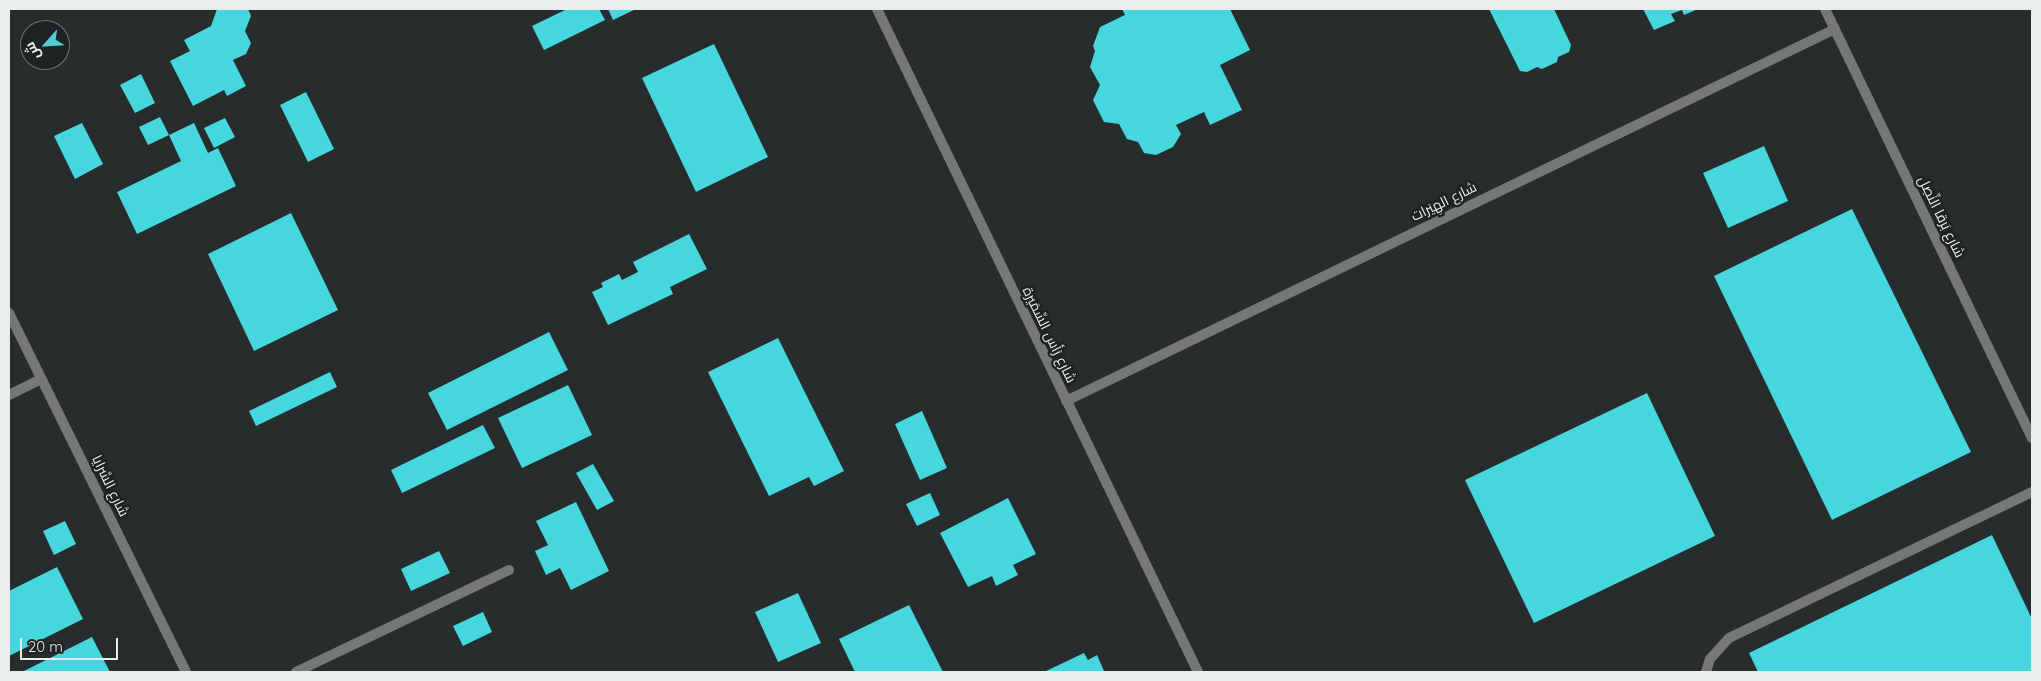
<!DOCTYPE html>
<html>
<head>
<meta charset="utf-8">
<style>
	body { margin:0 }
	#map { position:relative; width:2041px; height:681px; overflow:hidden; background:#272c2c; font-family:Quicksand,Cairo,sans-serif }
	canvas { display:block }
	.frame { position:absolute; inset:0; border:10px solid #eaeded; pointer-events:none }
	.north { position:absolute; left:20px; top:20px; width:50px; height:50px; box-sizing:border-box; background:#1e2222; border:1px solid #707373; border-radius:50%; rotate:244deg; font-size:14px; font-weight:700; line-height:20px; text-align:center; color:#eaeded }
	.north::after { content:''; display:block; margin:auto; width:18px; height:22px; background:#51ccd1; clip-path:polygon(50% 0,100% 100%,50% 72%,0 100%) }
	.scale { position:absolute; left:20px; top:638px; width:98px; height:22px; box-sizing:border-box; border:2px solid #eaeded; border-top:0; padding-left:6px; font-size:15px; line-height:18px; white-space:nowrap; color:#eaeded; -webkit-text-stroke:4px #1e2222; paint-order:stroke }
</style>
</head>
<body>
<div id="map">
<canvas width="2041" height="681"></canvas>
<div class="frame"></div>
<div class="north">ش</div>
<div class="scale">20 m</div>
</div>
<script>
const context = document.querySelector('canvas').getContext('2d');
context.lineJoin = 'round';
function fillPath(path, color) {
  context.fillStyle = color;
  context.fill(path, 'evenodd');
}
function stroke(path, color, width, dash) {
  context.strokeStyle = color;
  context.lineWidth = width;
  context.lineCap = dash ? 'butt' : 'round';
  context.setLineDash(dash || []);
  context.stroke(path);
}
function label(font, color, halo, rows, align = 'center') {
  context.font = font + ' Quicksand,Cairo,sans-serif';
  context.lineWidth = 5;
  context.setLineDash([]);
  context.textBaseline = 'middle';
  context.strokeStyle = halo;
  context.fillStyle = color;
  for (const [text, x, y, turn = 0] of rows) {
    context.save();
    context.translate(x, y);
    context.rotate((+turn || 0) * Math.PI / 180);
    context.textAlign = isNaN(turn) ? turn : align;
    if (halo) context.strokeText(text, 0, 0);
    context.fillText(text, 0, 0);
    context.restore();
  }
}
fillPath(new Path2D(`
	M217,9H248L251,16L245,31L251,43L246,54L233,60L246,86L227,96L224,90L193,106L170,61L190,51L184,40L211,26Z
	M567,9H599L605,20L544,50L532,26Z
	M608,9H636L613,20Z
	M1122,9H1230L1250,50L1220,65L1242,110L1210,125L1204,112L1176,125L1181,134L1173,147L1156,155L1144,153L1138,142L1127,139L1119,124L1104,122L1093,100L1100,85L1090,67L1095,51L1093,46L1100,27L1125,15Z
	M1489,9H1554L1571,45L1569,52L1558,57L1557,62L1542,69L1537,67L1527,72L1520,71Z
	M1643,9H1698L1684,15L1682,10L1671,14L1675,21L1654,30Z
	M714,44L768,157L696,192L642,78Z
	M141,74L155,103L135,113L120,85Z
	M306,92L334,149L308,162L280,105Z
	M160,117L169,135L148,145L139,127Z
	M225,118L235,137L214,148L204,128Z
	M82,123L103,164L75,179L54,136Z
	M194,123L208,153L218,148L236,186L137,234L117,192L181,161L169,135Z
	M1764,146L1788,201L1728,228L1703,173Z
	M1852,209L1971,452L1832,520L1714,276Z
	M291,213L338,310L254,351L208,254Z
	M689,234L707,269L670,287L673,294L608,325L592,292L603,287L601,283L619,274L622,280L638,272L633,262Z
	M549,332L568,370L447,430L428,393Z
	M778,338L844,471L814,486L809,477L769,496L708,372Z
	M330,372L337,387L256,426L249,411Z
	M568,385L592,435L522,468L498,418Z
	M1647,393L1715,536L1534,623L1465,480Z
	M922,411L947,468L920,480L895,424Z
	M483,425L495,448L402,493L391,470Z
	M593,464L614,501L597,510L576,473Z
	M930,493L940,515L917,526L906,504Z
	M1008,498L1036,554L1013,565L1018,575L996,586L992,576L968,587L940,533Z
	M576,502L609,571L571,590L560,568L546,575L535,551L548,545L536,521Z
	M65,521L76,544L54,555L43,531Z
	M1992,535L2032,619V672H1758L1749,653Z
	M439,551L450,573L411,591L401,569Z
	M57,567L83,619L9,656V591Z
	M798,593L821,643L778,662L755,612Z
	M909,605L943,672H855L839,639Z
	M483,612L492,632L463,646L453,626Z
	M92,637L110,672H22Z
	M1084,653L1088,660L1097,655L1104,671L1044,672Z`), '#45d7dd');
stroke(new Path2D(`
	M9,395L41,379
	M1706,672L1710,659L1729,638L2032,492`), '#767878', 10);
stroke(new Path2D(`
	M877,9L1198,672
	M1825,9L2032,438
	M9,313L186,672
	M1066,401L1835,29
	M296,672L509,570`), '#767878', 10);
label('14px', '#eaeded', '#1e2222', [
	["شارع الهِيَرات",1444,202,-26],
	["شارع بَرقا النِّصِل",1941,217,64],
	["شارع رَأس السِّمَيرة",1049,335,64],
	["شارع السَّرايا",110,486,64]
]);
</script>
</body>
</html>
